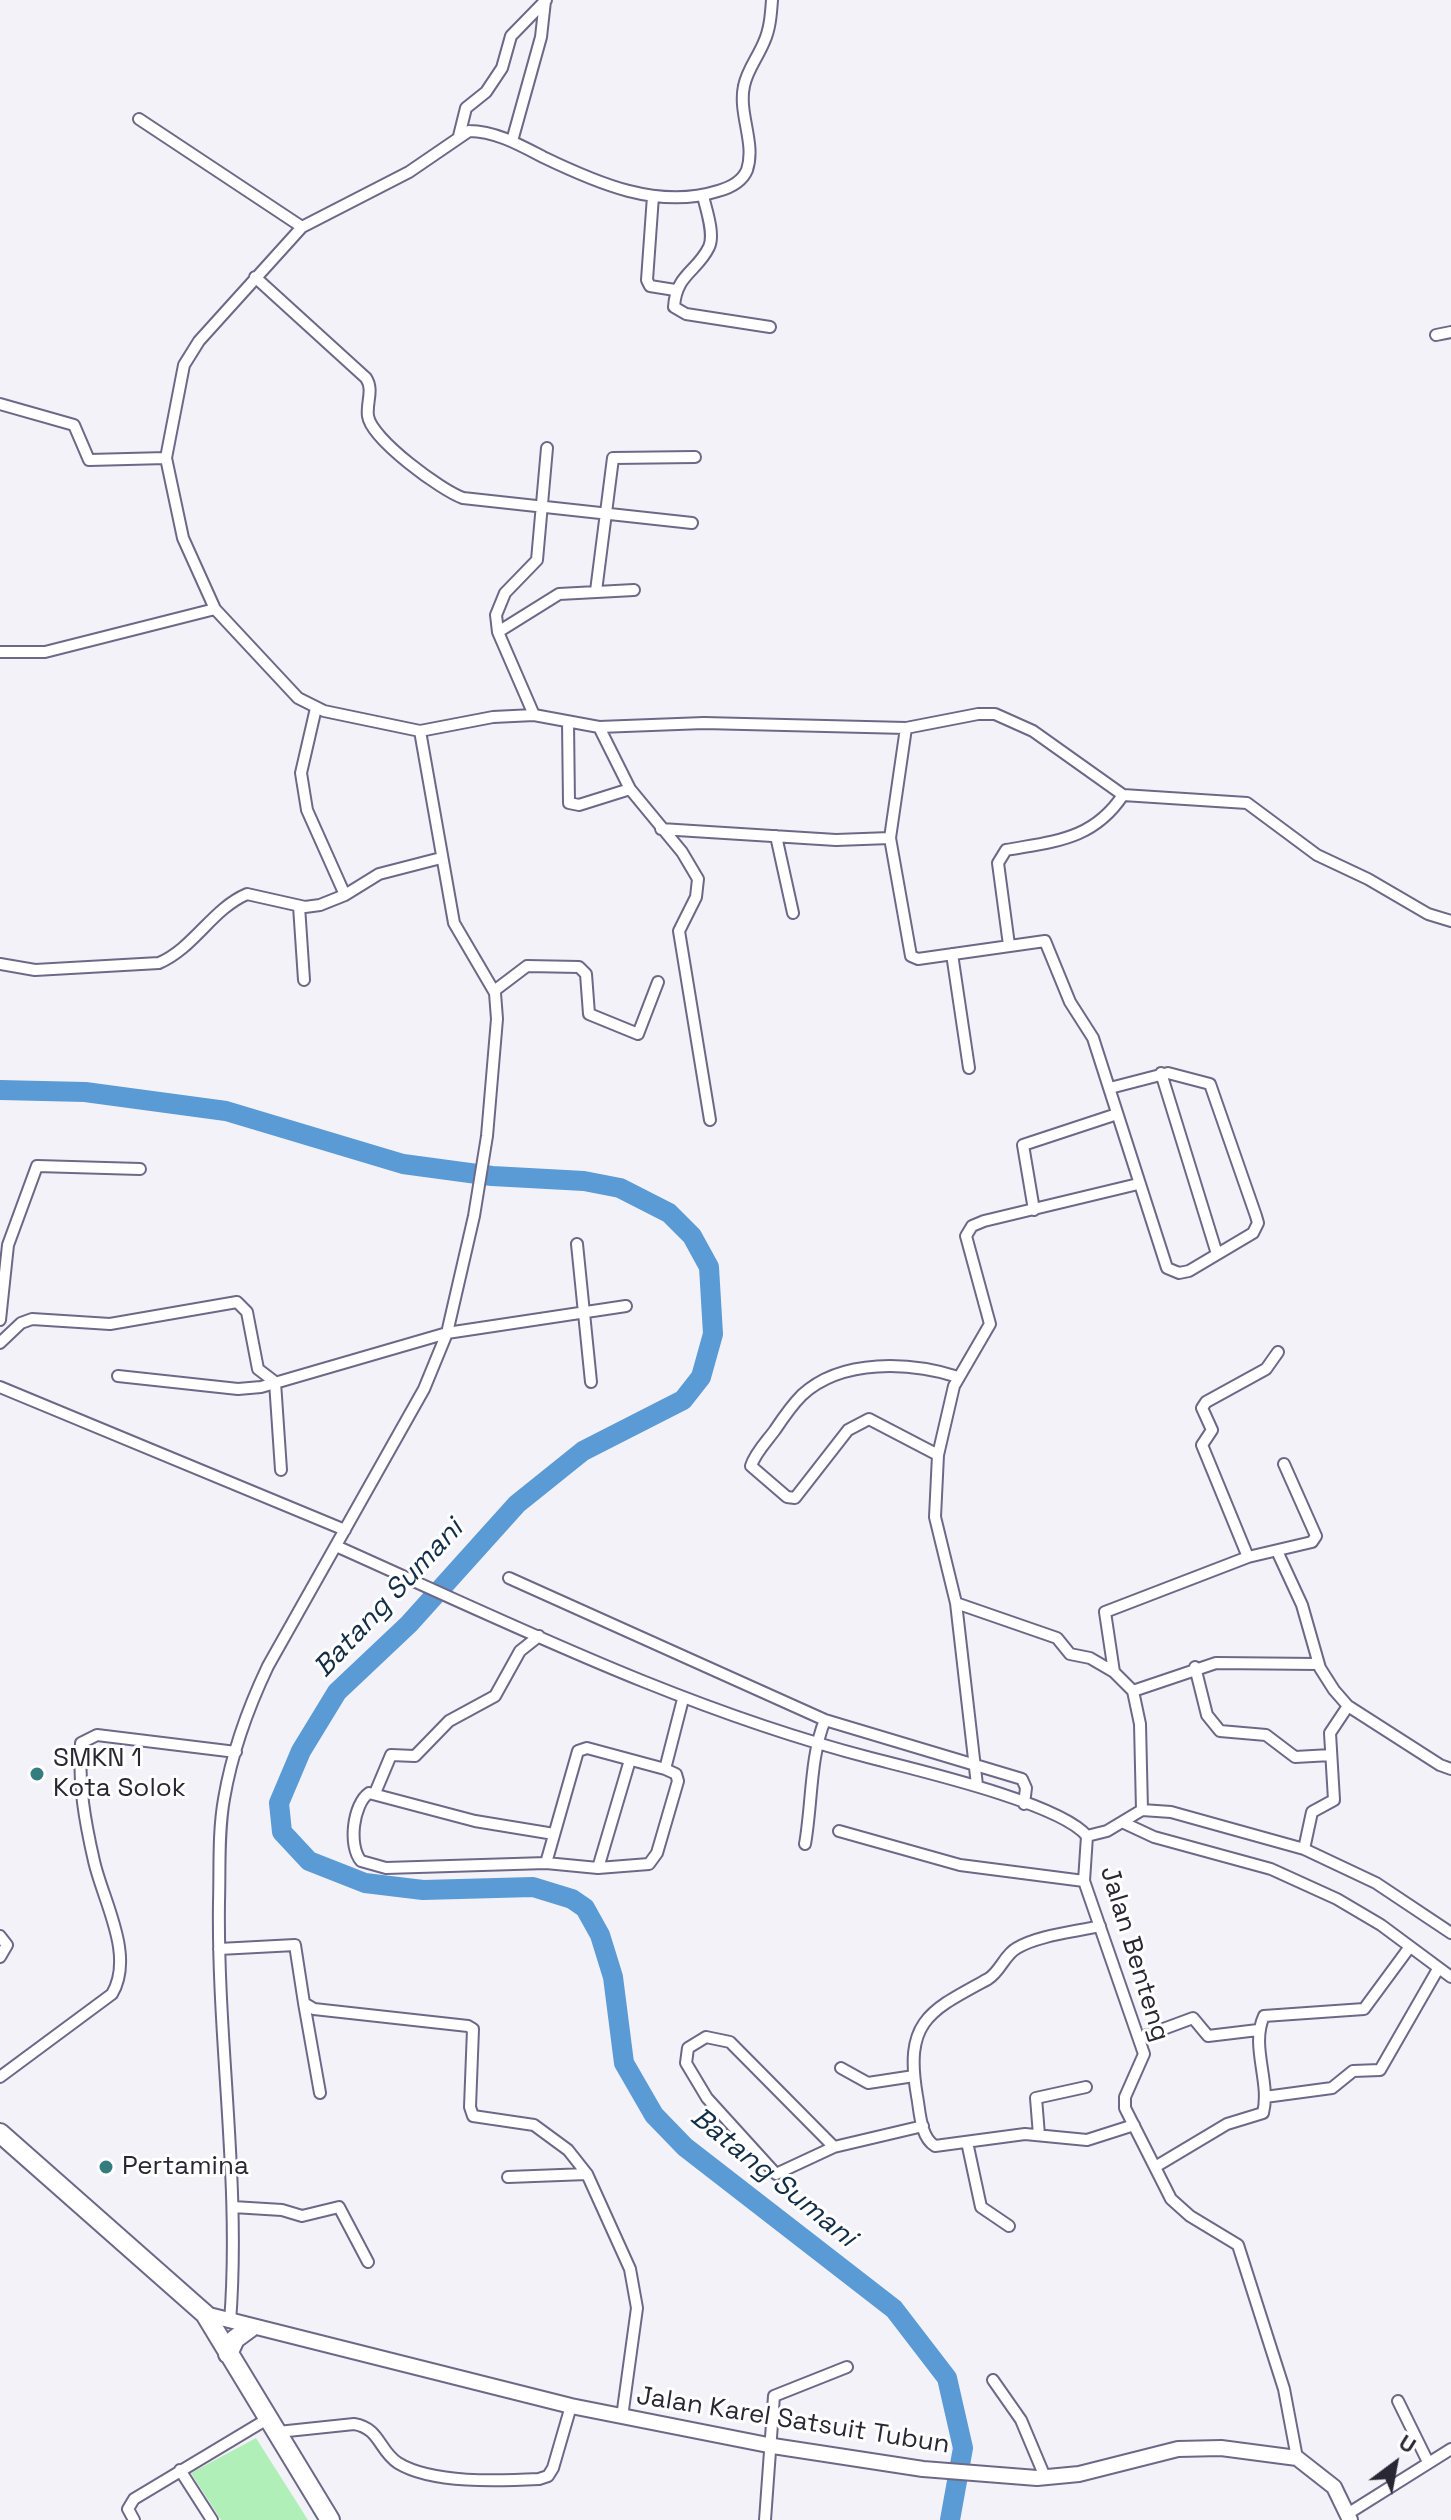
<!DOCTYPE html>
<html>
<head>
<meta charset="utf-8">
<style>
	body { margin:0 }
	#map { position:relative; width:1451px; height:2520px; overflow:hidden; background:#f3f2f9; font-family:"Space Grotesk",sans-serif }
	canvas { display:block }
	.north { position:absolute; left:1355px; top:2424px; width:80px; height:80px; -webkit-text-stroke:6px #fff; paint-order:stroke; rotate:32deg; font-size:22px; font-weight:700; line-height:32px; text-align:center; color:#2a2734 }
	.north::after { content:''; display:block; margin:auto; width:28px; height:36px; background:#2a2734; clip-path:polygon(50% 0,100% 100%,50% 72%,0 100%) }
</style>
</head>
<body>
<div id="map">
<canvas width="1451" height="2520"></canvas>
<div class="north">U</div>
</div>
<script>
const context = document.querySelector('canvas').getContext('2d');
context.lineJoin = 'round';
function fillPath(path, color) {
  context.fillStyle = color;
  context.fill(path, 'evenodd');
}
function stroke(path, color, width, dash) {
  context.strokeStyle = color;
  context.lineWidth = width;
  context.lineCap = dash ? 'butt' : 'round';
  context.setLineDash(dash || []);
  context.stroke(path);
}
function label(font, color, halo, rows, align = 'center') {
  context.font = font + ' "Space Grotesk",sans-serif';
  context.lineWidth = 6;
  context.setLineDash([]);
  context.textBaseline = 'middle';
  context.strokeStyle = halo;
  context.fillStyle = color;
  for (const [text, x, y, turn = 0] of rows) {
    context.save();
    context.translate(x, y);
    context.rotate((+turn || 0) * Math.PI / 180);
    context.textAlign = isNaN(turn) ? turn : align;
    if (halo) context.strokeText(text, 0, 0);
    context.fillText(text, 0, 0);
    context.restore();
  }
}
fillPath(new Path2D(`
	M256,2438L308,2520H221L191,2473Z`), '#b0efb7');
stroke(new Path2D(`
	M0,1090L85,1092L226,1111L403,1164L492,1176L584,1181L620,1188L669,1213L692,1236L709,1267L713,1334L701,1377L683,1400L583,1451L517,1504L409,1624L337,1692L301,1751L279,1803L282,1832L309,1861L365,1883L423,1890L533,1887L572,1899L585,1908L600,1935L613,1977L624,2063L654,2115L685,2147L894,2309L947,2378L963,2448L950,2520`), '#5a9ad5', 20);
const street = new Path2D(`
	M772,0C771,14 770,29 764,42C758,57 747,70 744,86C738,114 756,143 747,170C742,182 729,188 718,191C658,210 597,183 543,157C520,145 495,131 469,131L409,172L302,227L199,341L184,365L166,458L183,538L215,609L298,698L324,711L420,731L493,717L534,715L599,727L704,723L906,728L978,714H995L1033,731L1123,795L1247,803L1317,855L1368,879L1428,914L1451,921
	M139,119L302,227
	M459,136L466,108L486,92L502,68L511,36L546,0
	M512,141L541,37L545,1
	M653,196L647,280L650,286L675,290
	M703,196C706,209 715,234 709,247C697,272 676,274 674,307L686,314L770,327
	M255,277L366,378C374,390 366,403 368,416C371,439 442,491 463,498L692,523
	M1436,335L1451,332
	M0,404L74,425L89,460L166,458
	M596,591L613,458L695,457
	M498,632L559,594L634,590
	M0,652H45L215,609
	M316,708L301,773L307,810L345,895
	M534,715L498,632L496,615L505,593L537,560L547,448
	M568,722L569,803L579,805L630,789
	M599,727L630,789L682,852L698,879L696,897L679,931L710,1120
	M906,728L890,838L911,956L918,959L1045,941L1070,1002L1093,1038L1167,1268L1179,1273L1189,1271L1253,1233L1258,1223L1256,1216L1210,1084L1168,1073L1110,1088
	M661,829L836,840L890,838
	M776,836L793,913
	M299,906L304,980
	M1009,945L998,863L1006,850C1055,841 1093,840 1123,795
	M952,954L969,1068
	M0,964L35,970L159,963C194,948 212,909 247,894L305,907L320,905L345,895L379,874L441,858
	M494,991L527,966L579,967L586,974L589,1014L638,1034L658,982
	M1161,1073L1217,1254
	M1034,1210L1023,1145L1117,1114
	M577,1244L591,1382
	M0,1320L8,1245L37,1166L140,1169
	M0,1343L21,1323L32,1319L110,1324L237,1302L247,1312L258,1369L275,1382L281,1470
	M118,1376L238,1389L261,1387L447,1333L626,1306
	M0,1387L345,1530
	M938,1455L869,1419L848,1430L795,1498L787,1497L751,1466C755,1453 767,1441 775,1430C783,1418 792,1405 802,1395C842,1358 911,1362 958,1377
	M336,1546C511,1624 685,1710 871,1758C917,1770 1060,1803 1087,1836
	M1277,1551L1302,1605L1320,1668L1334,1690L1348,1706L1440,1765L1451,1769
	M1248,1557L1202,1445L1212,1430L1202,1408L1206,1402L1266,1369L1278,1352
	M509,1578L825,1720L1022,1779L1026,1788L1024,1804
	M956,1603L1057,1638L1070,1654L1090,1658L1114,1672
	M1195,1667L1207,1715L1220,1731L1266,1735L1295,1757L1331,1755
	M1133,1691L1216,1663L1318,1664
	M977,1785L956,1603L935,1517L938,1455L954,1386L990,1324L966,1236L972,1226L984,1221L1138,1184
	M375,1793L391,1755L415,1756L449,1721L495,1696L520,1651L539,1636
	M1142,1810L1140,1724L1133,1691L1114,1672L1105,1612L1248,1557L1312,1542L1316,1536L1284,1464
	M1124,1823L1154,1837L1271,1869L1337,1899L1381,1925L1451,1977
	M839,1831L960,1865L1084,1881
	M554,1834L475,1821L369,1793C353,1804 348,1846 361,1861L386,1868L546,1863L598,1868L649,1864L657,1853L678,1781L676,1774L665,1769L683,1699
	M1087,1836L1084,1881L1144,2054L1125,2097V2108L1171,2199L1190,2216L1238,2245L1284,2389L1297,2458
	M1087,1836L1107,1831L1142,1810L1171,1812L1304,1849L1376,1883L1451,1933
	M805,1844C812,1805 810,1756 825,1720
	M1304,1849L1312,1812L1334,1800L1330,1733L1348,1706
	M546,1863L578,1751L587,1748L665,1769
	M598,1868L630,1760
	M1100,1926C1075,1932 1039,1935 1017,1948C1004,1955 1001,1971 988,1979C929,2011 904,2021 917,2096C920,2111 920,2137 935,2146L1025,2134L1087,2140L1134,2125
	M0,1936L7,1945L0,1957
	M219,1949L295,1945L304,2003L314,2009L468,2026L473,2029L470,2107L473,2116L534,2125L568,2150L587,2174L630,2269L637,2308L622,2417
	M304,2003L320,2093
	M1139,2038L1193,2018L1208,2036L1258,2030
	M841,2068L868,2083L914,2076
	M0,2077L112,1994C135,1955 103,1901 94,1861C85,1822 78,1783 81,1743L97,1735L236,1752
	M1265,2097L1332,2088L1353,2071L1380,2070L1438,1969
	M1039,2135L1036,2098L1086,2087
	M967,2142L981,2207L1009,2226
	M834,2147L730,2042L706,2037L688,2048L686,2063L707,2098L776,2174L834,2147L923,2126
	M1155,2167L1227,2124L1263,2113C1271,2082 1250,2046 1264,2016L1364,2009L1409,1948
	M508,2177L587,2174
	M233,2207L282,2210L302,2216L339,2207L368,2262
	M230,2322C241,2182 217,2042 219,1902C220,1868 218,1833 224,1799C232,1752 248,1708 268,1666L424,1389L447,1333L474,1216L487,1136L497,1019L495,993L454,923L420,731
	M993,2380L1021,2420L1045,2477
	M1398,2401L1428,2462
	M278,2432L354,2424C380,2428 379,2451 398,2463C432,2484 500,2481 539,2479L548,2476L553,2468L571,2406
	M180,2470L212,2520
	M1349,2513L1451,2449
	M134,2520L128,2509L134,2499L269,2418
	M765,2520L774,2396L847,2367`);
const secondary = new Path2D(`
	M205,2314L571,2406L773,2446L923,2469L1037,2478L1079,2474L1178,2449L1221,2448L1297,2458L1334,2487L1350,2520`);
const highway = new Path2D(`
	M0,2133L205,2314L330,2520
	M228,2354L235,2339L250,2328`);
stroke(street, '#6e6887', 14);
stroke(secondary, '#6e6887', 18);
stroke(highway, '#6e6887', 22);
stroke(street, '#fff', 10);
stroke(secondary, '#fff', 14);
stroke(highway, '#fff', 18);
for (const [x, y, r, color] of [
	[37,1774,8,"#347d7f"],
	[106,2167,8,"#347d7f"]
]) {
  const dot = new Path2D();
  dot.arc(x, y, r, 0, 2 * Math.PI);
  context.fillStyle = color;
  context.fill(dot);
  stroke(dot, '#fff', 3);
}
label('26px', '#2a2734', '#fff', [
	["SMKN 1",53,1759],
	["Kota Solok",53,1789],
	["Pertamina",122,2167]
], 'left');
label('26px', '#2a2734', '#fff', [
	["Jalan Benteng",1134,1954,73],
	["Jalan Karel Satsuit Tubun",793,2421,9]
]);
label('italic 28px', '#122e46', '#fff', [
	["Batang Sumani",389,1599,-47],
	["Batang Sumani",773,2178,39]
]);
</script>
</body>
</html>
